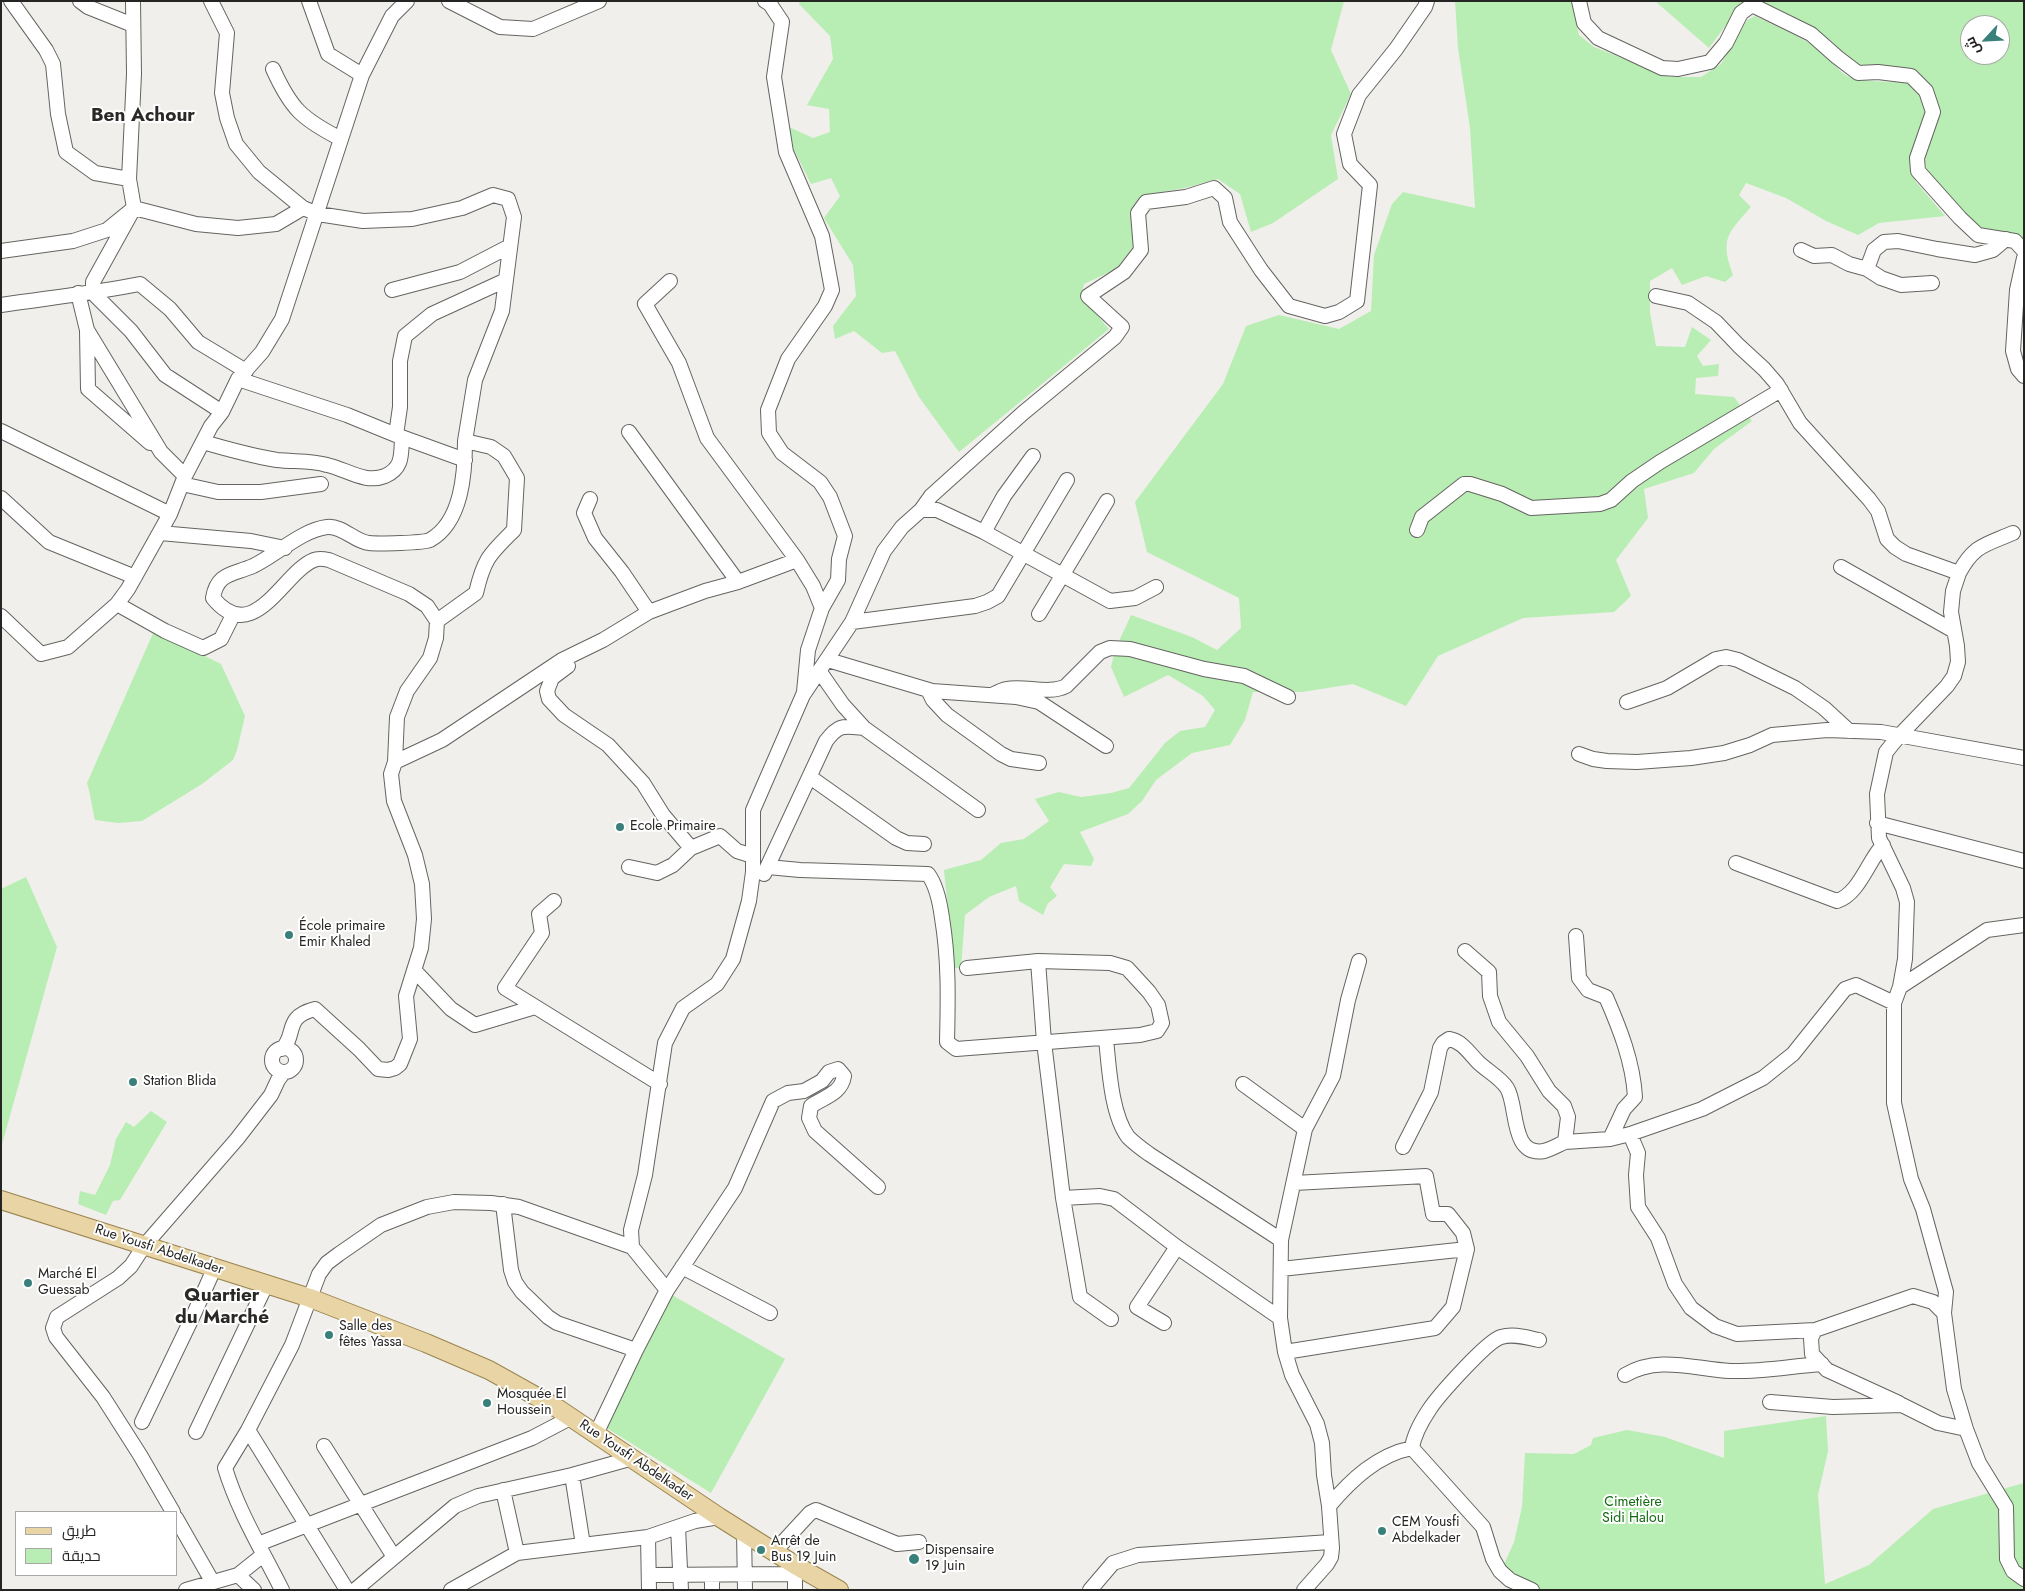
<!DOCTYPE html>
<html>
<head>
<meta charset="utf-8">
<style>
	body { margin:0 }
	#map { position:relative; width:2025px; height:1591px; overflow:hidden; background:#f0efeb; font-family:Jost,Cairo,sans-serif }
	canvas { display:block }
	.frame { position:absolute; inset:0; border:2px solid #252523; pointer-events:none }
	.legend { position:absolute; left:15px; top:1511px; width:162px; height:65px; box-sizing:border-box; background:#fff; border:1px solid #a8a8a7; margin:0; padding:6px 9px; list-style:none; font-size:15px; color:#252523 }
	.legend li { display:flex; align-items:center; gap:10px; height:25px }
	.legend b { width:25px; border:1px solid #a8a8a7 }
	.north { position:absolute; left:1960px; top:15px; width:50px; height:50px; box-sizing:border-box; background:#fff; border:1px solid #a8a8a7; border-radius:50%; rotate:245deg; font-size:14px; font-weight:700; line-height:20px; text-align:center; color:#252523 }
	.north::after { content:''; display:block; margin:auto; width:18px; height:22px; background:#39807a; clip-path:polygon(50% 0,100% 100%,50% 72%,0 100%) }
</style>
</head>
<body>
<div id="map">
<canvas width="2025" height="1591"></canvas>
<div class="frame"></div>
<ul class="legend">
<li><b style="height:6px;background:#e8d4a4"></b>طريق</li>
<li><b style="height:14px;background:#b8eeb3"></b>حديقة</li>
</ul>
<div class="north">ش</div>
</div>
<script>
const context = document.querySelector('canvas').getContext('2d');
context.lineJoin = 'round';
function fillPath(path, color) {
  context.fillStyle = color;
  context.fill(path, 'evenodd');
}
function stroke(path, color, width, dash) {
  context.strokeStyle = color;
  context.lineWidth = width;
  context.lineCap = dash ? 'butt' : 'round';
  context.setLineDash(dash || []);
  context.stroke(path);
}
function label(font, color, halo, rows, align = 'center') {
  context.font = font + ' Jost,sans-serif';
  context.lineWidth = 4;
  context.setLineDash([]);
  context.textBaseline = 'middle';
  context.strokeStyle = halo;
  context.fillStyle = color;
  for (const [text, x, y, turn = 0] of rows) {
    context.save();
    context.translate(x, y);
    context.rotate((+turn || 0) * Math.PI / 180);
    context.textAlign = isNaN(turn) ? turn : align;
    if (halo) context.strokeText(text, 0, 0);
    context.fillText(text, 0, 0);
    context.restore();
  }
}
fillPath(new Path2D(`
	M800,1H1344L1331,50L1351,94L1331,135L1338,179L1273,223L1251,232L1240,194L1218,179L1185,188L1151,194L1131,209L1133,247L1116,269L1084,284L1081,296L1109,329L959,452L919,397L895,351L882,353L854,331L835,339L833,326L856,296L853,265L824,218L840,196L831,178L811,184L794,150L789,127L813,138L830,132L829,109L807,105L833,59L830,36L799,4Z
	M1455,1H1571L1579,35L1594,47L1670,77H1701L1721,64L1747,20L1755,16C1778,27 1802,37 1823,52C1832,59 1838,71 1847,76C1861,83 1895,81 1912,83L1925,99L1929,111L1910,167L1916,182L1945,216L1879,223L1858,235L1826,221L1786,198L1746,183L1739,195L1751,207C1727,234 1720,239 1733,275L1725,282L1706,276L1682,285L1672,268L1650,281V312L1656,346L1685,347L1692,327L1711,340L1697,356L1703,366L1719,364L1718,376L1696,378L1695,394L1734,397L1752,421L1714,449L1694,473L1644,489L1648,518L1616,560L1631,596L1614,612L1523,618L1438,656L1406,706L1353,684L1302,692H1253L1245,720L1230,745L1192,753L1156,780L1142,801L1128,814L1080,832L1094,859L1091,866L1064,864L1050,887L1057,896L1048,903L1043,915L1019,901L1016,886L989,897L965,915L961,968H954L944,870L981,860L1001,843L1024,839L1049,821L1035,799L1059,792L1081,797L1111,793L1129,788L1165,743L1180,731L1205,727L1215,710L1203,696L1168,675L1124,697L1111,667L1115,650L1131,615L1192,637L1217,650L1241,628L1239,598L1147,552L1135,502L1223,384L1246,326L1279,315L1339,329L1371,311L1374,255L1392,204L1403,192L1475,208L1470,128L1458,48Z
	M1655,1H2024V240L2020,237L1979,228L1928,177L1924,155L1930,88L1855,65L1830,40L1757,2L1738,9L1709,48ZM1970,25H2000V55H1970Z
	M154,631L221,664L245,716L237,750L233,760L202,784L142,821L118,823L95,820C92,808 91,796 87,783Z
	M26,877L57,947L1,1148V889Z
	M151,1111L167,1122L120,1200L113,1201L106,1215L78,1204L80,1191L95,1195L110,1165L116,1139L126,1122L134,1127Z
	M672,1295L785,1359L711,1493L605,1427Z
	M1826,1416L1828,1451L1818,1495L1825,1584L1869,1565L1933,1509L2024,1483V1590H1543L1520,1582L1502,1569L1514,1542L1522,1507L1525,1453L1574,1454L1591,1445L1593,1438L1627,1430L1665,1437L1724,1458V1431Z`), '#b8eeb3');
const minor = new Path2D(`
	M11,1L46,50L53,64L58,114L66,152L95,173L129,179
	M80,1L88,7L133,25
	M133,1L134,74L129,179L134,208L93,282V293L131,331L165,375L222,412
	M211,1L227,33L222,93L227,118L236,144L259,172L303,208L318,214L363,221L412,219L462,208L493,195L508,199L514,217L502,311L475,380L465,441L491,447L504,456L517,478L514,530C490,554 484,558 476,593L437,621
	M309,1L328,54L362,75
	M449,1L500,27L533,29L599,1
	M765,1L770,4L782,22L774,77L786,152L822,236L832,290L825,306L788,359L768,410L769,433L782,453L820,482L830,497L845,536L839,559L838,580L822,608
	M1579,1L1584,23L1598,38L1662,68L1678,69L1710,62L1726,43L1741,13L1752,5L1811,34L1837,57L1858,73L1878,72L1911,76L1926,91L1933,112L1917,158L1918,171L1960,218L1978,235L2015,241L2024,251
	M273,69C291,109 302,119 341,139
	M1801,250L1814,256L1832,255L1849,264L1867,269L1881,278L1901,285L1932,283
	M1,251L73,241L107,230L134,208L196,224L238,228L276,224L303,208
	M2024,258L2017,290L2013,351L2018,369L2024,376
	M1867,269L1874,250L1884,242L1898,241L1937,249L1975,255L1993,250L2006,239
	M670,281L645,304L679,363L707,438L797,560L813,586L822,608L808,650L804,692
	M392,290L460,272L510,246
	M78,293L87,330L161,452L185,476
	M1656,296L1688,303L1716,322L1739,346L1764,369L1777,384L1800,423L1869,499L1878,511L1887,539L1895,547L1906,554L1959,573L1953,591L1951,612L1957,646L1958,662L1954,676L1947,686L1899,736L1886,752L1877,794L1879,838L1903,888L1907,902L1905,959L1900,987L1894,1003V1103L1911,1179L1923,1209L1946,1292L1944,1313L1954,1389L1966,1429L1979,1463L2006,1507L2007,1559L2013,1571L2024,1579
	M1,305C48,298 94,293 140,284L170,309L198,342L246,371
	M87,331L88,389L150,443
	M238,379L347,415L396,435L465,460
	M1,431L170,514
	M629,432L738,582
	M396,435L400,407V361L405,336L432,314L506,280
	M203,442C227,449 252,456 277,460C293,462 311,460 327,465C346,469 365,484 385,476C403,468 401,455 402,438
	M182,484L218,492H261L321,484
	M1,498L49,542L135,577
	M590,499L584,513L595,538L622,572L649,612
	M921,510H937L984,532L1110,601L1135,598L1156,587
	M1417,530L1422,517L1464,484H1470L1502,494L1531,508L1600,504L1611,500L1632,481L1660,462L1781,390
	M984,532L1004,496L1033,456
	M160,533L251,541L285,548
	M1841,567L1954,631
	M1959,573C1974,545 1985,545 2013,533
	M117,604L165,631L203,648L221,639L233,615
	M1039,614L1107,501
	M1,616L41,654L68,647L117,604L128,589L170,514L185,476L211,426L222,412L238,379L262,352L282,319L362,75L392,16L407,1
	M852,622L975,606L987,602L998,596L1067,480
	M828,660L932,691L1016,697L1039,702L1106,746
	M568,666L552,678L547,691L549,699L564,715L608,745L643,783L663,815L691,848
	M820,672L843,705L864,728L978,810
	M928,690L933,700L947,715L1001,754L1011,759L1039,763
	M992,695C996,693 1001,690 1006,689C1025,685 1049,695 1066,686L1100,652L1110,648L1130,649L1204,669L1244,676L1288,697
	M1627,702L1667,688L1716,659L1726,657L1738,660L1795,688L1824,708L1849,731
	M1579,754L1593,759L1607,761L1637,762L1691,758L1724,753L1750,745L1772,735L1827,730L1881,732L2024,758
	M395,762L442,740L562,660L603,640L649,612L705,591L738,582L797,560
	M810,777L896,838L907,843L924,844
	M1877,823L2024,861
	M1736,863L1837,901C1859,894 1868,861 1883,845
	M629,867L657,873L673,865L691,848L720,836L737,851L753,856
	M768,867L800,870L928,874C937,886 940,903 942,918C949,960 948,1000 947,1042L956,1049L1140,1035L1157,1031L1162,1023L1158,1005L1149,992L1127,968L1110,963L1038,961L967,968
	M764,874L826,741C839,724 843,726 864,728
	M554,901L539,914L542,933L505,988L660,1084
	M1576,936L1579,978L1588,990L1606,997C1620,1029 1633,1062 1635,1097L1624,1109L1610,1139
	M1465,951L1489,972L1490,996L1499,1022L1527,1056L1549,1091L1564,1106L1568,1117L1565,1142L1610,1139L1630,1134L1702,1109L1763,1078L1793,1054L1845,989L1856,985L1894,1003
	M1038,961L1044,1042L1063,1198L1080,1297L1111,1319
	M414,970L451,1009L475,1025L535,1007
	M1900,987L1987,930L2024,925
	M1106,1039C1109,1067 1111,1114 1128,1137C1134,1143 1142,1149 1149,1154L1281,1240
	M272 1060a12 12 0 1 1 24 0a12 12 0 1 1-24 0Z
	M282,1049C297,1035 283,1017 315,1009L359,1049L378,1069L388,1070L395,1068L400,1064L410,1039L406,996L421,948L424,919L422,884L415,855L394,801L391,774L395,762L397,717L407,691L430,658L436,638L437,621L427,606L409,594L329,560C324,559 318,558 314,560C283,572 254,648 213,598C217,573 232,575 253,566C276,555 302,530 327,527C342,525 355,542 369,543C378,544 423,543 430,540C462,522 465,473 465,441
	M1243,1084L1305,1129
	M1630,1134L1638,1153L1636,1175L1638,1207L1658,1238L1675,1284L1691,1308L1715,1326L1737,1334L1815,1330L1913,1296L1933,1302L1944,1313
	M1403,1147L1431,1092L1440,1048L1443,1043L1449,1039C1462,1041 1469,1053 1478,1062C1487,1071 1500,1077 1507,1088C1518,1105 1510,1157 1544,1151C1551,1149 1558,1145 1565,1142
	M1063,1198L1100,1196L1114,1199L1177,1247L1280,1318
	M503,1204L511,1270L515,1282L522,1292L548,1317L557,1323L636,1350
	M682,1267L770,1313
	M1281,1269L1467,1249L1463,1233L1448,1214H1433L1426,1176L1294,1183
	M667,1290L735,1188L773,1101L788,1093L804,1091L822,1081L829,1072L838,1069L844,1076C841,1094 824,1097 811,1106L809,1118L815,1131L878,1187
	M1164,1323L1137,1307L1177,1247
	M1815,1330L1811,1338L1812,1354L1827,1370L1899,1403
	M1285,1352L1435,1328L1453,1307L1467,1249
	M1625,1375C1658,1355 1694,1369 1730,1371C1760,1372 1792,1366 1822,1364
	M1770,1402L1833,1407L1902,1405L1938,1423L1966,1429
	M142,1422L193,1316L214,1269
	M248,1430L292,1345L319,1274L327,1263L339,1254L381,1225L427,1207L454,1202L491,1203L519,1207L632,1247
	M196,1432L266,1285
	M596,1434L636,1350L667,1290L632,1247L631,1230L645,1175L665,1043L683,1008L717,984L733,959L749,901L753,872V810L803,695L852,622L884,551L902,527L921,510L931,496L1023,413L1115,337L1122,327L1088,296L1124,272L1141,250L1138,213L1146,202L1186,197L1214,188L1225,198L1230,222L1261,270L1289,306L1325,316L1339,312L1357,301L1370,185L1350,164L1344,134L1359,95L1396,49L1425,7L1427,1
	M324,1446L394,1557
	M1412,1448C1414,1434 1421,1422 1429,1410C1438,1396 1487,1341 1501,1337C1514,1333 1528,1338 1539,1340
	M572,1475L583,1545
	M503,1490L517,1553
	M1329,1506C1351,1480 1377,1455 1412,1448L1483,1527L1493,1559L1500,1571L1510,1580L1532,1590
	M173,1512L140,1455L103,1397L56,1337L53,1328L57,1317L118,1278L131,1266L144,1246L237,1139L271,1095L278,1080L284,1072
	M176,1518L212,1581
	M678,1527L681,1590
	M744,1531L745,1590
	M648,1537L649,1590
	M258,1544L532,1438L572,1417
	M774,1552L810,1513L816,1510L897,1544L919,1542
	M795,1566V1590
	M238,1575L254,1590
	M649,1575L795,1574
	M712,1575V1590
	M186,1590L238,1575L263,1555
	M282,1590C262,1550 238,1511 225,1468L248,1430L347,1590
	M355,1590L455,1506L478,1496L572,1475L633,1458
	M451,1590L517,1553L648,1537L695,1521L719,1517
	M1090,1590L1113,1563L1138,1555L1330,1542
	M1304,1590L1327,1564L1331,1557L1332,1548L1329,1506L1324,1475L1322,1443L1317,1424L1292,1375L1285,1352L1280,1318L1281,1240L1305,1129L1333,1076L1348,1000L1359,961`);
const major = new Path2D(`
	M1,1200L310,1298L426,1343L489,1370L557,1408L719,1517L795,1565L839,1590`);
stroke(minor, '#656461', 16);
stroke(major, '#9a854f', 20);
stroke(minor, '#fff', 14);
stroke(major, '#e8d4a4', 18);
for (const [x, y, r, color] of [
	[620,827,5,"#39807a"],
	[289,935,5,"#39807a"],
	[133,1082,5,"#39807a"],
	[28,1283,5,"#39807a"],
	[329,1335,5,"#39807a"],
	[487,1403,5,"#39807a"],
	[1382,1531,5,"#39807a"],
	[761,1550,5,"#39807a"],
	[914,1559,6,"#39807a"]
]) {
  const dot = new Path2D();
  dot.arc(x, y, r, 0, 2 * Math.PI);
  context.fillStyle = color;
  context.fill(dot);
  stroke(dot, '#fff', 2);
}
label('14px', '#252523', '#fff', [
	["Ecole Primaire",630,827],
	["École primaire",299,927],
	["Emir Khaled",299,943],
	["Station Blida",143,1082],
	["Marché El",38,1275],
	["Guessab",38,1291],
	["Salle des",339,1327],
	["fêtes Yassa",339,1343],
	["Mosquée El",497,1395],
	["Houssein",497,1411],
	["CEM Yousfi",1392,1523],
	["Abdelkader",1392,1539],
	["Arrêt de",771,1542],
	["Bus 19 Juin",771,1558],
	["Dispensaire",925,1551],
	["19 Juin",925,1567]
], 'left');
label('14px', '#252523', '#fff', [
	["Rue Yousfi Abdelkader",159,1250,18],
	["Rue Yousfi Abdelkader",636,1461,34]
]);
label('14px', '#126a11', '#fff', [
	["Cimetière",1633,1503],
	["Sidi Halou",1633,1519]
]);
label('bold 19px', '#2a2926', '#fff', [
	["Ben Achour",143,116],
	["Quartier",222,1296],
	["du Marché",222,1318]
]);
</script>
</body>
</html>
